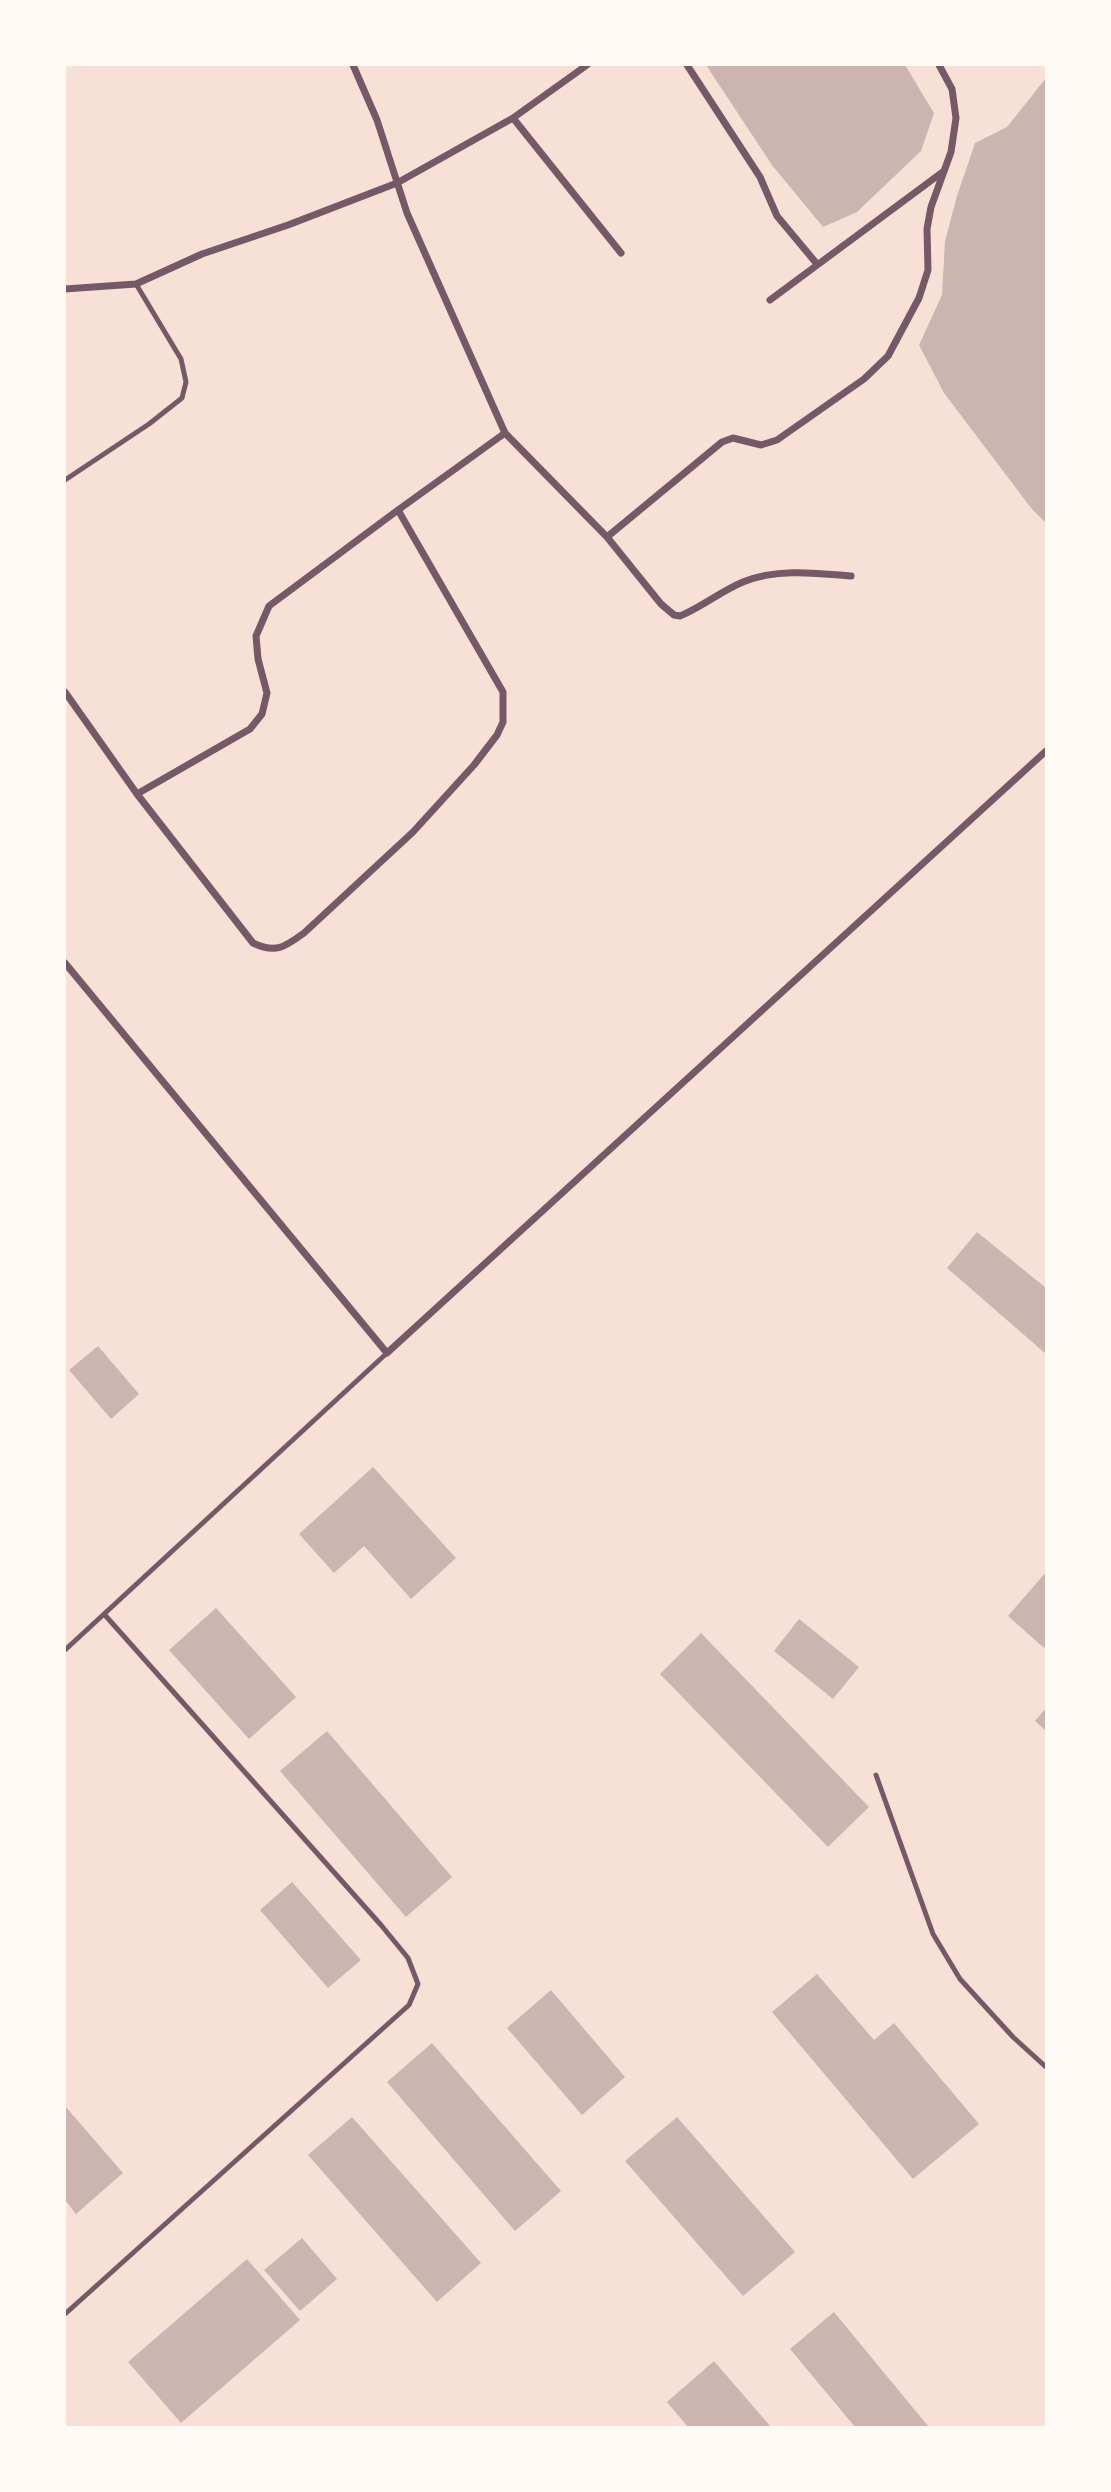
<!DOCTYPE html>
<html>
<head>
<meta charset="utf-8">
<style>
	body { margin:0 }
	#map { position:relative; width:1111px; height:2492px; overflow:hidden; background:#f7e1d7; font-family:"Open Sans",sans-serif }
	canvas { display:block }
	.frame { position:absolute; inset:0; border:66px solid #fffaf5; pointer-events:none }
</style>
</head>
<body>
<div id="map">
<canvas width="1111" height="2492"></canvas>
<div class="frame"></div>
</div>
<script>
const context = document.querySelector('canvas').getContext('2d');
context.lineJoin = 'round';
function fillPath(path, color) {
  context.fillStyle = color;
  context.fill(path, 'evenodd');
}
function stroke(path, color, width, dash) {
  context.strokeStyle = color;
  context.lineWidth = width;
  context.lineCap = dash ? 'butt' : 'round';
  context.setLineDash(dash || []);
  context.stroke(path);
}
fillPath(new Path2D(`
	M706,65H905L934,113L921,151L857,212L823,227L772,165Z
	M1046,78V523L1031,508L944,393L919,345L942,295L945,241L957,196L975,143L1007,127Z
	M977,1232L1046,1288V1354L947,1268Z
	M98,1346L139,1394L111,1419L69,1370Z
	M373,1467L456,1558L411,1599L364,1546L334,1573L299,1534Z
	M1046,1572V1645L1044,1648L1008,1616Z
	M216,1608L296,1697L249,1739L169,1650Z
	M799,1619L859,1667L833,1699L774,1651Z
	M701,1633L869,1807L828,1847L660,1674Z
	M1046,1708V1731L1035,1721Z
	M327,1731L452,1877L406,1917L280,1771Z
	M292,1882L361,1960L328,1988L260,1910Z
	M817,1974L874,2040L894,2023L979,2124L913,2179L772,2012Z
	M551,1990L625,2077L582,2115L507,2028Z
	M432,2043L561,2191L515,2231L387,2082Z
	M65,2106L123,2173L76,2214L65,2200Z
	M352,2117L481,2263L437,2302L308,2155Z
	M677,2117L795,2252L743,2296L625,2161Z
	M302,2238L337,2279L300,2311L264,2270Z
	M247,2259L300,2320L181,2423L128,2362Z
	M834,2312L928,2426L927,2427H855L790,2349Z
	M714,2361L771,2427H688L667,2402Z`), '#ccb4b1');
stroke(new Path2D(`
	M65,480L149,424L182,398L186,382L181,359L136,284
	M65,1650L387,1353
	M876,1775L933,1934L960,1979L1013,2037L1046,2067
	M65,2314L409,2005L418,1984L408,1958L381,1925L104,1614`), '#755966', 5);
stroke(new Path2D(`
	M353,65L377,120L407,213L505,433L607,537L661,604L674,615L680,616C702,607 721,591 743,582C776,568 816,573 851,576
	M687,65L760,177L777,216L817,264
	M513,118L621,253
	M65,289L136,284L202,254L288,225L397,183L513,118L587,65
	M770,300L944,171
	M607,537L722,442L733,438L761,445L777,440L864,379L888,356L919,298L928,270L927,229L931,207L951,152L956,118L952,89L939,65
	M65,692L137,794L253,943C276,954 285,947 304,933L413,832L474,765L497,735L503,722V692L398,510L505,433
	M137,794L250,729L262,714L267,693L258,659L256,636L269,606L398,510
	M65,963L387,1353L1046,751`), '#755966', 7);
</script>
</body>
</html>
